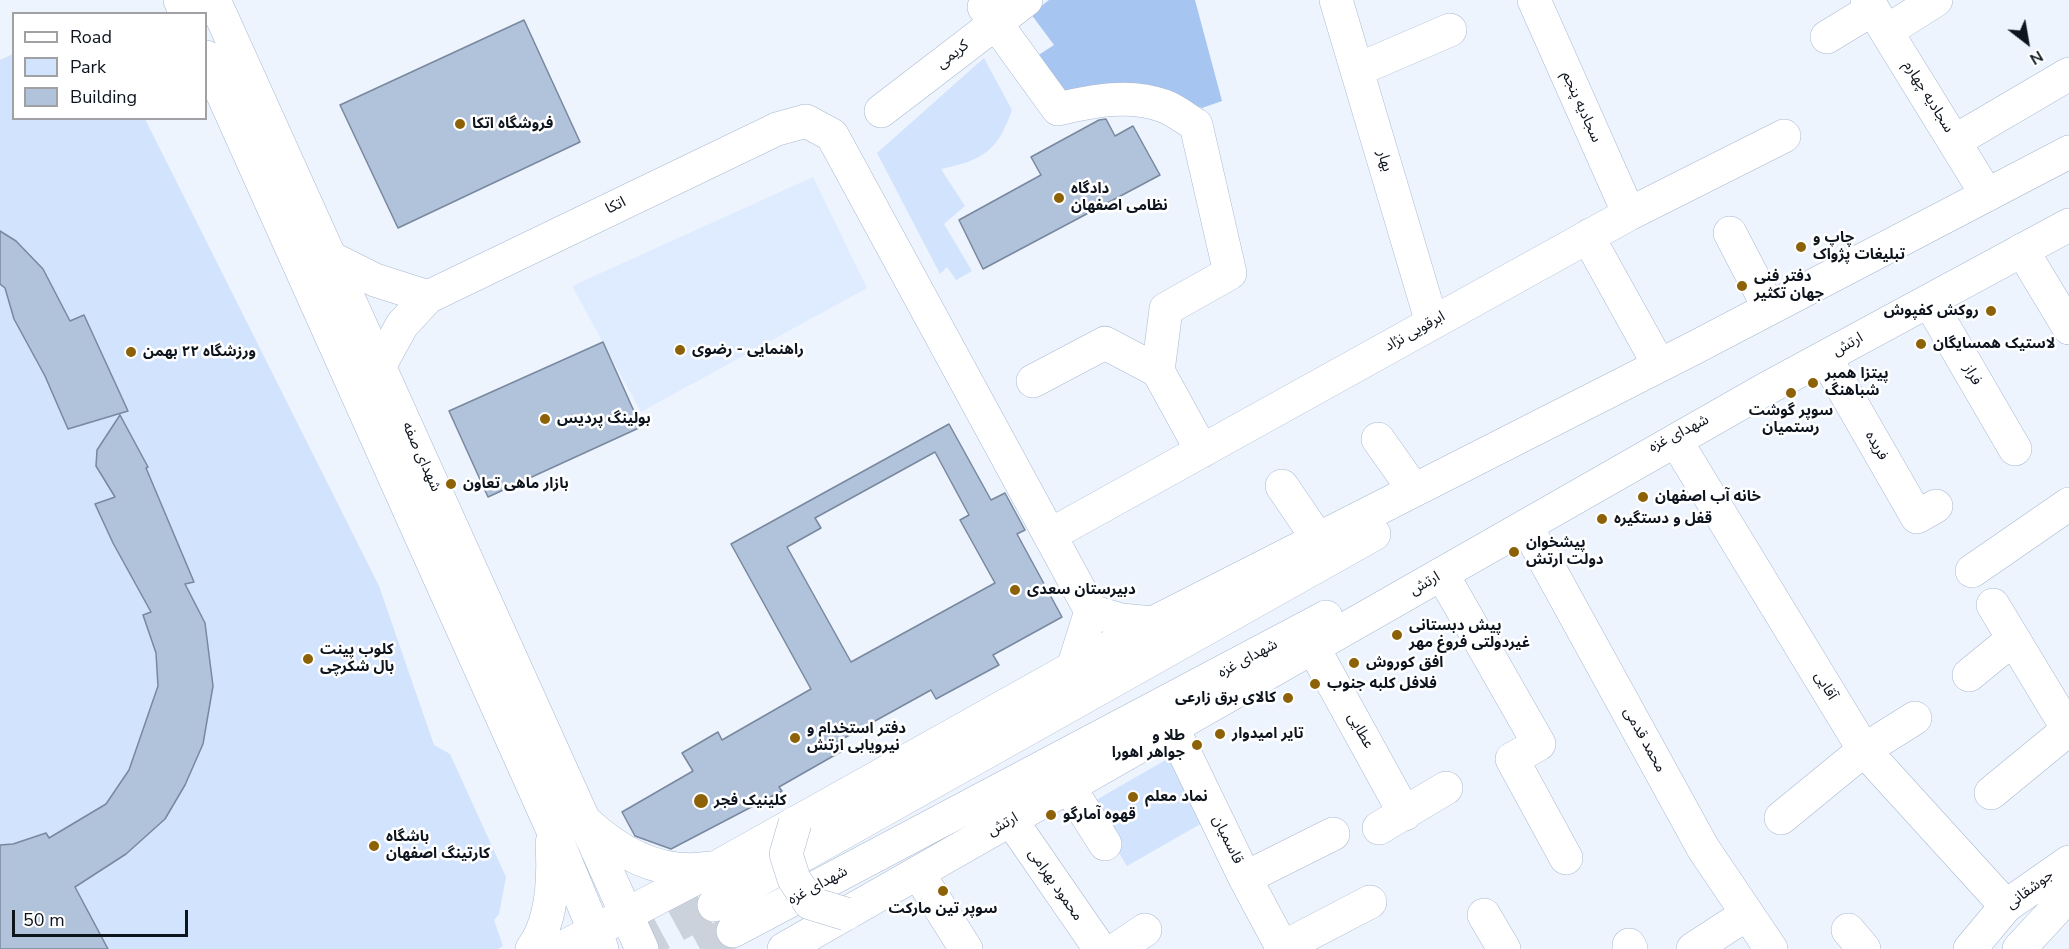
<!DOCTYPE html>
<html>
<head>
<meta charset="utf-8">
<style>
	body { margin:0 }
	#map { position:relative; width:2069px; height:949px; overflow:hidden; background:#edf4fe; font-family:"Nunito Sans",sans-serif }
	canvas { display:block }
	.legend { position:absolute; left:12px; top:12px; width:195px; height:108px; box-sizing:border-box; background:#fff; border:2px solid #9fa1a5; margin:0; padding:8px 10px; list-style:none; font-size:18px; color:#0e141d }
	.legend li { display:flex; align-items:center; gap:12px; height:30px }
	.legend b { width:30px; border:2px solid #9fa1a5 }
	.north { position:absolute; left:1997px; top:12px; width:60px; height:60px; -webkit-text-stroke:4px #fff; paint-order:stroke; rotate:149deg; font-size:16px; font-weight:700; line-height:24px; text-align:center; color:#0e141d }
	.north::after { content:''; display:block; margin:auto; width:21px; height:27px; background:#0e141d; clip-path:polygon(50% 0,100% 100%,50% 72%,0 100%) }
	.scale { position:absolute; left:12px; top:910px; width:176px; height:27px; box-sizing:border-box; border:3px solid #0e141d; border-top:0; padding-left:8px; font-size:18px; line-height:21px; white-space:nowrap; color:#0e141d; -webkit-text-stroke:4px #fff; paint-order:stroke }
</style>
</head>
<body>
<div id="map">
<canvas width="2069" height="949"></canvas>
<ul class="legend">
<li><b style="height:8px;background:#fff"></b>Road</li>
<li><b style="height:16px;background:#d1e3fd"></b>Park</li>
<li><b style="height:16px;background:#b1c2db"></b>Building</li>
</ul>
<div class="north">N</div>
<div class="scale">50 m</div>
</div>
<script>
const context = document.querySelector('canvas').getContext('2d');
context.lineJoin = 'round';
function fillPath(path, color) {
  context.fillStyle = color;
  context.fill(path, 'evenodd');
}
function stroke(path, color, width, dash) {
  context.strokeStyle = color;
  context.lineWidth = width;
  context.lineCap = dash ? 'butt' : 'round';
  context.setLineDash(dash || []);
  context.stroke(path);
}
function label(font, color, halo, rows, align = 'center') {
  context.font = font + ' "Nunito Sans","Noto Sans Arabic",sans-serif';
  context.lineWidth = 5;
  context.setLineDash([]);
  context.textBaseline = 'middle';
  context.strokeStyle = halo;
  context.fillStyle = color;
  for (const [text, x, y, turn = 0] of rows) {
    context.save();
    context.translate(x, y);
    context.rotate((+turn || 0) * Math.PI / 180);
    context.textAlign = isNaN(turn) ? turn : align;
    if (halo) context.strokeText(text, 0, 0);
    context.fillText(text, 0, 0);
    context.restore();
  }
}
fillPath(new Path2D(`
	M813,177L867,288L641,412L572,286Z`), '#dfecff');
fillPath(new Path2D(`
	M13,54L14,118L145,119L379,586L434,745L450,754L506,877L499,914L494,920L503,946L498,949H0V60Z
	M984,58L1012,110C997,152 983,160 941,169L965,206L944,224L972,271L956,280L947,267L940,274L877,153Z
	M1178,753L1211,818L1127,866L1089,804Z`), '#d1e3fd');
fillPath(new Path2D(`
	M1049,0H1195L1222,101L1202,108L1170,95L1061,94L1034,58L1054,45L1031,14Z`), '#a6c5f1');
const building = new Path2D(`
	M524,20L580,142L398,228L340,105Z
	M1106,119L1115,136L1133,126L1160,175L983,269L959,220L1041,175L1031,157L1099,120Z
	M0,231L16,241L43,269L70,321L84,315L128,411L68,429L45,376L14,319L5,288L0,284Z
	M603,342L641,427L488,497L449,411Z
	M120,415L148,467L146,468L194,582L185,584L205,623L213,686L203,744L185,785L165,819L126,854L75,887L108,949H0V845L13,844L46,833L49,838L106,804L129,770L158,686L156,653L143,615L151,612L113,543L95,504L115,497L96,466L97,450Z
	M949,424L991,500L1005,493L1025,530L1017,534L1062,617L993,655L999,665L936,699L931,690L837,742L842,751L779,787L782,791L671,849L635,836L622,812L693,771L682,753L718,732L722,740L811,689L731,544ZM935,452L969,515L960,520L995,583L851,662L787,547L821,528L815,518Z`);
fillPath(building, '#b1c2db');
stroke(building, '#78889f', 1.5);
stroke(new Path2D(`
	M633,949L714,905
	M700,949L733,931`), '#ccd2dc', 33, [33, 16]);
const minor = new Path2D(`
	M1336,0L1432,323
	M1534,0L1629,214
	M1867,0L1987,195
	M984,7L1058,109C1092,101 1130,93 1164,106C1175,110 1186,119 1196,125L1230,273L1166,309L1158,371L1105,343L1033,381
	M1887,31L1936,0
	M1827,37L1873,9
	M1357,70L1450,30
	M881,111L1026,0
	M1955,141L2069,74
	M1730,233L1769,308
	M1590,235L1593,246L1659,365
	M2022,250L2069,328
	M331,258L375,280L428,297
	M1929,301L2015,449
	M1825,357L1917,517L1936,506
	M380,365L402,325L428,297L777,129L806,121L832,135L1091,611
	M1158,371L1202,451
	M1378,439L1414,490
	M1676,441L1864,750L2006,906
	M1282,486L1318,539
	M1526,526L1703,848L1771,949
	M1050,535L1629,214L1784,136
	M1972,571L2069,504
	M1442,574L1539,744L1512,759L1566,858
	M1993,605L2069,731
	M1091,611L1121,620L1153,623
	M1314,649L1405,814
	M1073,668L1091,611
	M1969,675L2013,639
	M1173,729L1245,878L1283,949
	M1069,787L1105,844
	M1991,793L2069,729
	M1781,818L1864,750L1915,718
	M1011,820L1100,949
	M1379,828L1446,788
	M918,873L966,949
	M1245,878L1333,834
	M1484,915L1504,949
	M1848,930L1864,949
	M1629,945L1631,949
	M1117,949L1145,930
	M1280,949L1370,902
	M1693,949L1747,914
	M1970,949L2006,906L2069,862
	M2019,949L2069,895`);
const major = new Path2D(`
	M180,0L186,14
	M214,0L642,949
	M206,57L551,826L602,949
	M588,824C622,855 662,876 709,868
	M714,905L1374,534
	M733,931L1326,617
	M532,949C553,921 554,876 552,843
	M560,949L719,866L1153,623L1692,349L2069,152
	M784,949L1764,390L2069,225`);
stroke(minor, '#a8b9d1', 34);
stroke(major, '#a8b9d1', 34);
stroke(minor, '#fff', 33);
stroke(major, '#fff', 33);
const majorBridge = new Path2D(`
	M795,823L786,854L794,879L810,903L846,914`);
stroke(majorBridge, '#a8b9d1', 34, []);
stroke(majorBridge, '#fff', 33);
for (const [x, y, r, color] of [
	[460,124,6,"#8d6207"],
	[1059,198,6,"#8d6207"],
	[1801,247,6,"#8d6207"],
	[1742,286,6,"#8d6207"],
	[1991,311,6,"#8d6207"],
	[1921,344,6,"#8d6207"],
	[680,350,6,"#8d6207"],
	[131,352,6,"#8d6207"],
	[1813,383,6,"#8d6207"],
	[1791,393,6,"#8d6207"],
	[545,419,6,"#8d6207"],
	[451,484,6,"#8d6207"],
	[1643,497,6,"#8d6207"],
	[1602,519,6,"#8d6207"],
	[1514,552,6,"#8d6207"],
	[1015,590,6,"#8d6207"],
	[1397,635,6,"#8d6207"],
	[308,659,6,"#8d6207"],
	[1354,663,6,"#8d6207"],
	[1315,684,6,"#8d6207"],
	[1288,698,6,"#8d6207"],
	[1220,734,6,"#8d6207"],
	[795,738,6,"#8d6207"],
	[1197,745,6,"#8d6207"],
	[1133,797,6,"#8d6207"],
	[701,801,8,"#8d6207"],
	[1051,815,6,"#8d6207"],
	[374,846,6,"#8d6207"],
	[943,891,6,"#8d6207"]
]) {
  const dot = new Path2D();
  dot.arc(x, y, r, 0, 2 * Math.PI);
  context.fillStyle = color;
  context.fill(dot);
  stroke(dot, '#fff', 2);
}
label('15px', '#0e141d', '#fff', [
	["کریمی",953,55,-38],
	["سجادیه چهارم",1928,97,58],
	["سجادیه پنجم",1581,107,66],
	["بهار",1384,161,73],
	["اتکا",616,206,-26],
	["ابرقویی نژاد",1415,332,-29],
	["ارتش",1848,345,-29],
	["فراز",1972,375,60],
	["شهدای غزه",1679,434,-27],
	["فریده",1876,446,60],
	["شهدای صفه",421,457,66],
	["ارتش",1425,584,-30],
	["شهدای غزه",1248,659,-28],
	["آقایی",1825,686,59],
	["عطایی",1360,731,61],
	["محمد قدمی",1644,740,61],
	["ارتش",1003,825,-29],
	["قاسمیان",1227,840,64],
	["محمود بهرامی",1055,885,55],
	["شهدای غزه",818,886,-28],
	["جوشقانی",2030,890,-37]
]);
label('bold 15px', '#0e141d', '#fff', [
	["فروشگاه اتکا",472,124],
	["دادگاه",1071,189],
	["نظامی اصفهان",1071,206],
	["چاپ و",1813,238],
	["تبلیغات پژواک",1813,255],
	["دفتر فنی",1754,277],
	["جهان تکثیر",1754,294],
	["روکش کفپوش",1979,311,"right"],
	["لاستیک همسایگان",1933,344],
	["راهنمایی - رضوی",692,350],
	["ورزشگاه ۲۲ بهمن",143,352],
	["پیتزا همبر",1825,374],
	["شباهنگ",1825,391],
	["سوپر گوشت",1791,411,"center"],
	["رستمیان",1791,428,"center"],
	["بولینگ پردیس",557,419],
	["بازار ماهی تعاون",463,484],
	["خانه آب اصفهان",1655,497],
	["قفل و دستگیره",1614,519],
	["پیشخوان",1526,543],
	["دولت ارتش",1526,560],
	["دبیرستان سعدی",1027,590],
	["پیش دبستانی",1409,626],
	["غیردولتی فروغ مهر",1409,643],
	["کلوب پینت",320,650],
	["بال شکرچی",320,667],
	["افق کوروش",1366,663],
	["فلافل کلبه جنوب",1327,684],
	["کالای برق زارعی",1276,698,"right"],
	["دفتر استخدام و",807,729],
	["نیرویابی ارتش",807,746],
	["تایر امیدوار",1232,734],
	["طلا و",1185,736,"right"],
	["جواهر اهورا",1185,753,"right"],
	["نماد معلم",1145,797],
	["کلینیک فجر",714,801],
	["قهوه آمارگو",1063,815],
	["باشگاه",386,837],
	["کارتینگ اصفهان",386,854],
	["سوپر تین مارکت",943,909,"center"]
], 'left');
</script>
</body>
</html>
